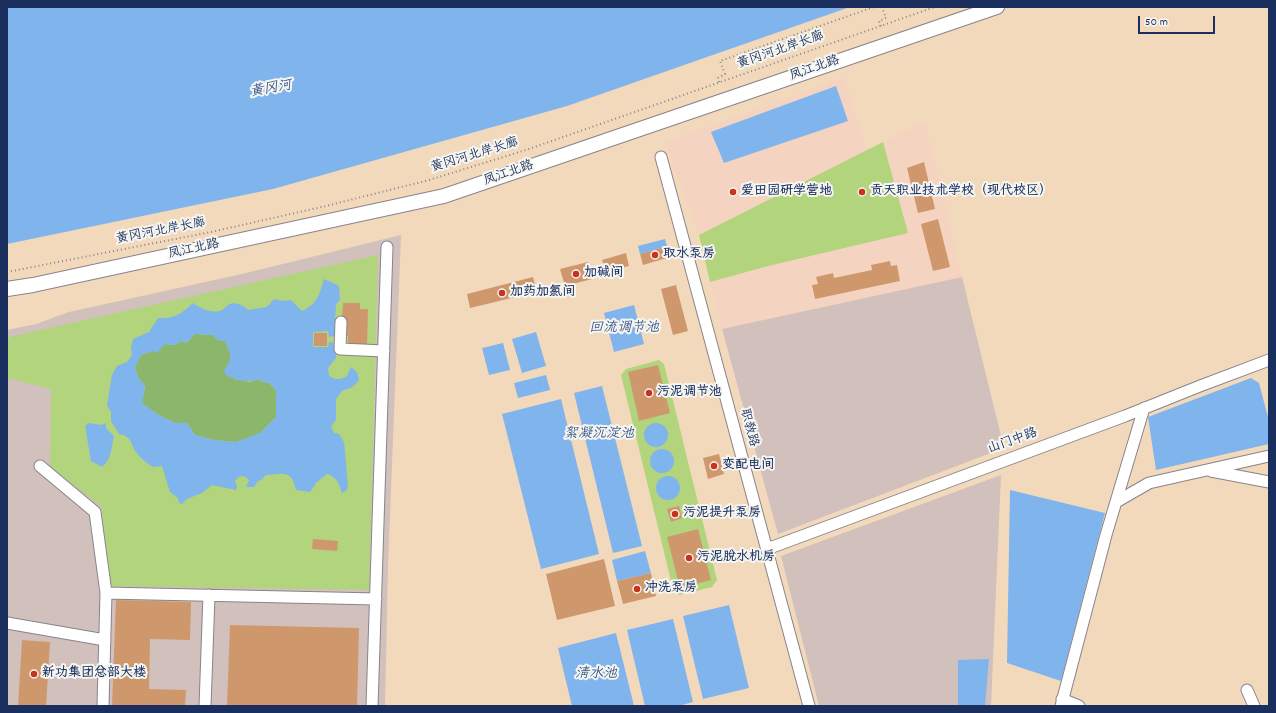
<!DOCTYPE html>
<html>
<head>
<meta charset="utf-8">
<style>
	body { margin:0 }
	#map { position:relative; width:1276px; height:713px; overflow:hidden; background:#f3d9bb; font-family:Dekko,sans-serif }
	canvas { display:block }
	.frame { position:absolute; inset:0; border:8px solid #1b2f5e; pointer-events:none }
	.scale { position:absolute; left:1138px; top:16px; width:77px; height:18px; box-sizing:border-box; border:2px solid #1b2f5e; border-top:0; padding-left:5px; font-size:12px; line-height:14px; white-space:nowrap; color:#1b2f5e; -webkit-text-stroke:3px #f6f6f2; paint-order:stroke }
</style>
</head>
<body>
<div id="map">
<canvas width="1276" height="713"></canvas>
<div class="frame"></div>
<div class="scale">50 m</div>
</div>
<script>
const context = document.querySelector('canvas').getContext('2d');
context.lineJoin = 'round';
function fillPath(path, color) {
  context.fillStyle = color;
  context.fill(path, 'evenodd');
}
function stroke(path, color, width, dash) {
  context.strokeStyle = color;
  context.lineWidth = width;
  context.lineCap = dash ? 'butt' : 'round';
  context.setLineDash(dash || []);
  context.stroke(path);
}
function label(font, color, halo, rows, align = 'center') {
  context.font = font + ' Dekko,"LXGW WenKai TC",sans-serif';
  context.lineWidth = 4;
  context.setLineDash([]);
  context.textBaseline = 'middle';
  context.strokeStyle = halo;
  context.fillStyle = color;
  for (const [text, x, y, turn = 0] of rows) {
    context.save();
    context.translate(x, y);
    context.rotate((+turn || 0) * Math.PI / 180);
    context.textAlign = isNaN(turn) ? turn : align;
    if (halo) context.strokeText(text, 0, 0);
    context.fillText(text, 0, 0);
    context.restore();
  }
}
fillPath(new Path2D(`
	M844,77L867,150L925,121L962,277L722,329L699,235L665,142Z`), '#f5d3c1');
fillPath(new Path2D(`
	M401,235L388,567L385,706H7V330L36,324L69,312L242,274Z
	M962,277L1004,448L778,534L722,329Z
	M1001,475L991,706H819L781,556Z`), '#d1c0bc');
fillPath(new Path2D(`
	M883,142L908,233L768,266L710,282L699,235Z
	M378,255L369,590L111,586L101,506L50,467L51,389L7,378V348L9,337Z
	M659,360L664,364L717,580L712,587L679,595L673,589L621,375L626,369Z`), '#b1d47c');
fillPath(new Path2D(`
	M195,334L213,335L217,340L225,341L230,353V363L236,380H243L249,382L259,379L262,382L269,383L276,390V417L260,433L236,442L214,440L195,435L187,423H175L157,414L142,403L145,386L138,377L135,367L141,355L153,351L165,344L175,345L181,341L186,343Z`), '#8cb66c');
fillPath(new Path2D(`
	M7,7H850L567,106L273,189L7,244Z
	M836,86L848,121L724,163L711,132Z
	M665,239L667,246L640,254L638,246Z
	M324,279L339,286L340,300L336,304L334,336L329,337L328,331L313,332V347H328L329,342L335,343L336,358L328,368L329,376C336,380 340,380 347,376L351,367L357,372L359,380C354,386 351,389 343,390L336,399V420L331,426L334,433L339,434L344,442L348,486L346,491L342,493C339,484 337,477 327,474L316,483L310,492L296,490C292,469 282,474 266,475L261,480L258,481L254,487H246L249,480C244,474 239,475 235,481L237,486L236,490L212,485L202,493L187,499L182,504L179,503L178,498L170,492L162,466L153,467C148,464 139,457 136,452C130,443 132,436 119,434L111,421V412L107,405L112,375L117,366L127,362L132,355L131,348L133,339L149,332L158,318C175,319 181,314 193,303C201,309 210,313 220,311C223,310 225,307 228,305C235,301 243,305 248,310L267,307L274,299L282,301L291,300L302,311C318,303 319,296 324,279ZM195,334L213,335L217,340L225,341C230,353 234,358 224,370L226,375C237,381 247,383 259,379L262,382L269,383L276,390V417L260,433L236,442L214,440L195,435L187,423H175L157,414L142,403L145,386L138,377L135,367L141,355L153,351L157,353L165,344L175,345L181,341L186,343Z
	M634,305L644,344L614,352L604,313Z
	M536,332L546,366L522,373L512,339Z
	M503,343L510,370L489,375L482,348Z
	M546,375L550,390L518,398L514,383Z
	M1251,378L1259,383L1269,421V444L1156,470L1148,417Z
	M602,386L642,546L613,553L574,393Z
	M561,399L599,554L541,569L502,414Z
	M89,423L102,425L106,423V428L114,436C111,448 112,459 102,467L91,461L85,426Z
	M644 435a12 12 0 1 1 24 0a12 12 0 1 1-24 0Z
	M650 461a12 12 0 1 1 24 0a12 12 0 1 1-24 0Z
	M656 488a12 12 0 1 1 24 0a12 12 0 1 1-24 0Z
	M1010,490L1105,513L1061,681L1007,663Z
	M645,551L651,573L617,581L612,560Z
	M729,605L749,688L703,699L683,616Z
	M673,619L693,702L678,706H645L627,630Z
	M616,633L634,706H572L558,648Z
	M989,659L985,706H958V660Z`), '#7fb4ed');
fillPath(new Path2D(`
	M924,162L935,209L918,213L907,168Z
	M938,219L950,267L933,271L921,224Z
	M667,246L670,257L643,265L640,254Z
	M626,253L629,266L606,272L602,260Z
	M890,261L891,266L897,265L900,281L815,299L812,285L818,284L816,277L833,273L834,278L872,270L871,265Z
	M588,262L592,279L565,286L560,269Z
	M533,277L537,292L470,308L467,294Z
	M676,285L688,331L673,335L661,289Z
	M343,303H360V309H368L367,345H348V336H345L346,318H342Z
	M314,333H327V346H314Z
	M658,365L670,413L639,421L628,372Z
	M719,454L724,474L708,479L703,458Z
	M679,506L682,518L671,522L667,509Z
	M698,529L711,580L680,588L667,537Z
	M313,539L338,541L337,551L312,549Z
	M604,559L615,606L557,620L546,574Z
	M651,573L656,596L623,604L617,581Z
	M116,600L191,602L190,640L150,639L149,689L186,690L185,706H112Z
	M230,625L359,628L357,706H227Z
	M22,640L50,642L46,706H18Z`), '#cf986c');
const minor = new Path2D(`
	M661,157L809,706
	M341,322L340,349L384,351
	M40,466L95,512L106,593L103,706
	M1211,471L1269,482
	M1116,502L1149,483L1269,456
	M767,549L1125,416L1200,386L1269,360
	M106,593L376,599
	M7,623L105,640
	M1247,690L1254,706
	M1062,699L1079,706
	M205,706L209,595
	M372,706L387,247
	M1061,706L1106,535L1144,408`);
const major = new Path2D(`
	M7,289L33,285L444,196L997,7`);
stroke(minor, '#87848c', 13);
stroke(major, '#87848c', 16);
stroke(new Path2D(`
	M881,26L879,21L886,18L882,7
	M719,82L718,78L725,74L720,61L874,7
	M7,272L211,232L326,206L429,180L526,150L935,7`), '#87848c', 2, [1, 3]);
stroke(minor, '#fff', 11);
stroke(major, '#fff', 14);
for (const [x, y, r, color] of [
	[733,192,4,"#c8321e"],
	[862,192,4,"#c8321e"],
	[655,255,4,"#c8321e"],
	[576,274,4,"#c8321e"],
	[502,293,4,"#c8321e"],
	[649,393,4,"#c8321e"],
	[714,466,4,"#c8321e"],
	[675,514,4,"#c8321e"],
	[689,558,4,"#c8321e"],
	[637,589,4,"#c8321e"],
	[34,674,4,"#c8321e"]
]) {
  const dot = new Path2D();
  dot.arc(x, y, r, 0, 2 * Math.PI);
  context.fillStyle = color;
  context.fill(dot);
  stroke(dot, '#f6f6f2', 1.5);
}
label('13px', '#1b2f5e', '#f6f6f2', [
	["黄冈河北岸长廊",781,51,-19],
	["凤江北路",815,69,-19],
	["黄冈河北岸长廊",475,156,-17],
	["凤江北路",509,174,-19],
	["黄冈河北岸长廊",161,232,-11],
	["凤江北路",194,250,-12],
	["职教路",748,428,75],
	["山门中路",1013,442,-20]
]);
label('bold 13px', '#1b2f5e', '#f6f6f2', [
	["爱田园研学营地",741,192],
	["贡天职业技术学校（现代校区）",870,192],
	["取水泵房",663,255],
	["加碱间",584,274],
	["加药加氯间",510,293],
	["污泥调节池",657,393],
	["变配电间",722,466],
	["污泥提升泵房",683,514],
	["污泥脱水机房",697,558],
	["冲洗泵房",645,589],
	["新功集团总部大楼",42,674]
], 'left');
label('italic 14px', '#395789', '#f6f6f2', [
	["黄冈河",271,90,-10],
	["回流调节池",624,329],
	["絮凝沉淀池",599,435],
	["清水池",596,675]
]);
</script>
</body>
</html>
